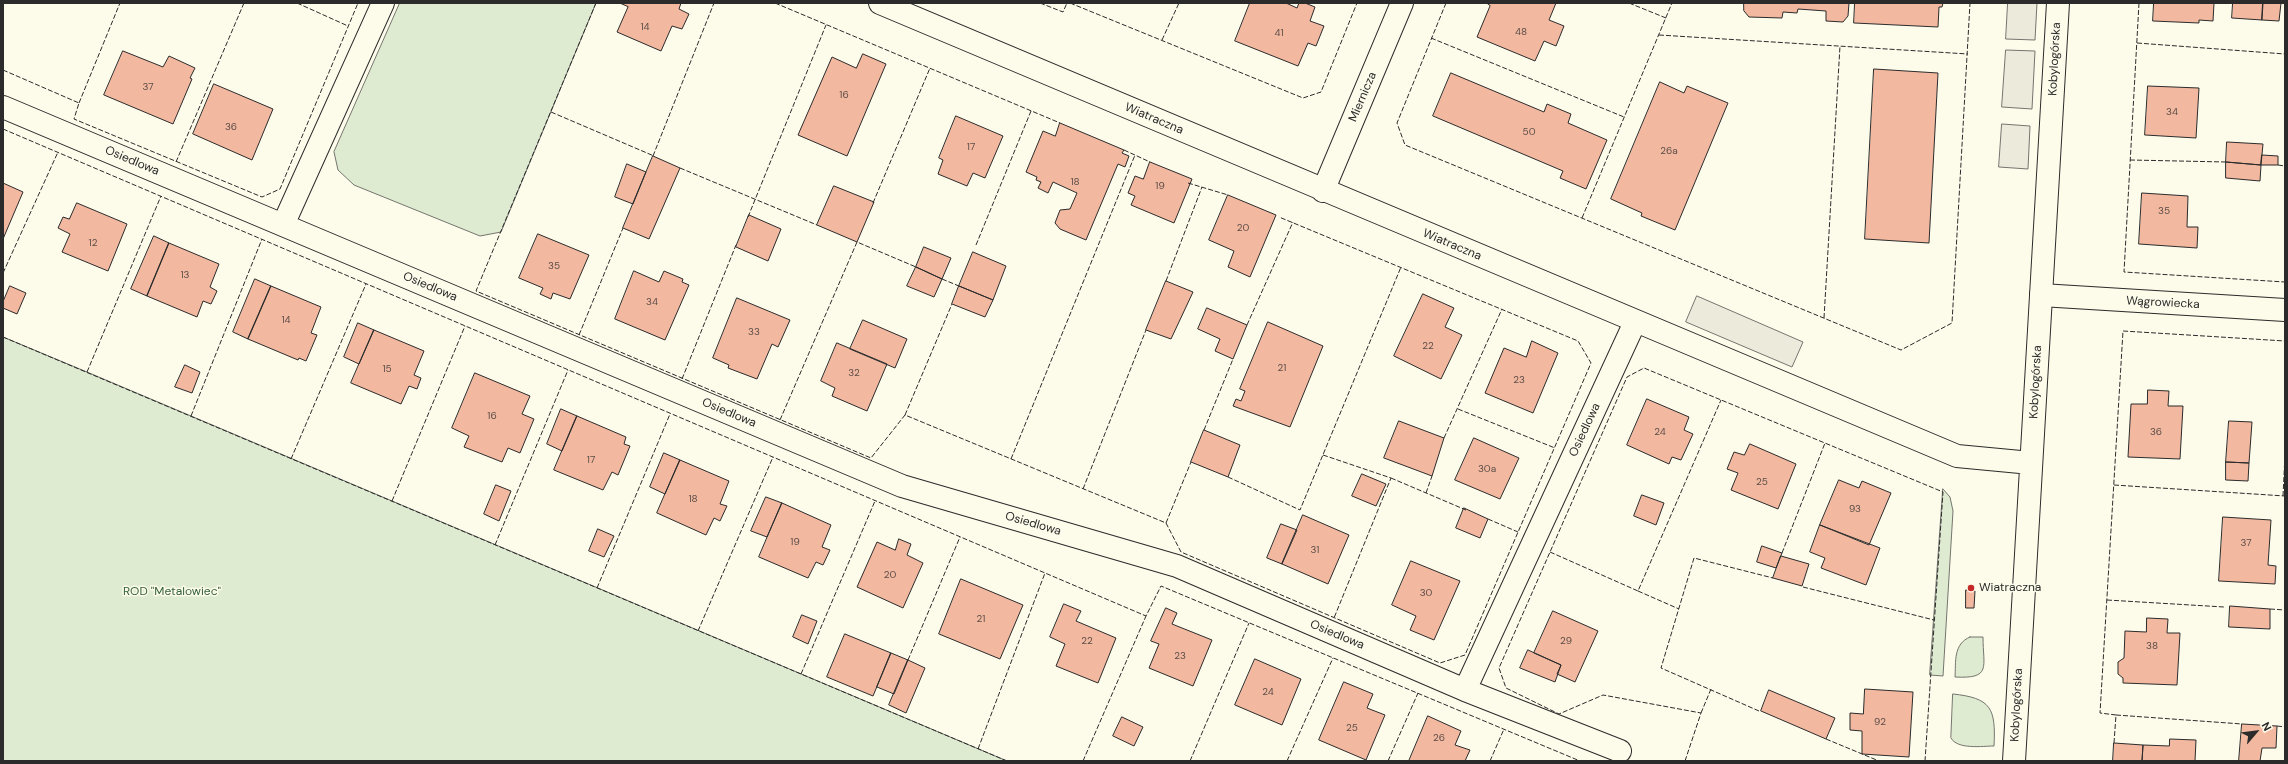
<!DOCTYPE html>
<html>
<head>
<meta charset="utf-8">
<style>
	body { margin:0 }
	#map { position:relative; width:2288px; height:764px; overflow:hidden; background:#fdfbea; font-family:"DM Sans",sans-serif }
	canvas { display:block }
	.frame { position:absolute; inset:0; border:4px solid #2b2b2b; pointer-events:none }
	.north { position:absolute; left:2236px; top:712px; width:40px; height:40px; -webkit-text-stroke:3px #fdfbea; paint-order:stroke; rotate:62deg; font-size:11px; font-weight:700; line-height:16px; text-align:center; color:#2b2b2b }
	.north::after { content:''; display:block; margin:auto; width:14px; height:18px; background:#2b2b2b; clip-path:polygon(50% 0,100% 100%,50% 72%,0 100%) }
</style>
</head>
<body>
<div id="map">
<canvas width="2288" height="764"></canvas>
<div class="frame"></div>
<div class="north">N</div>
</div>
<script>
const context = document.querySelector('canvas').getContext('2d');
context.lineJoin = 'round';
function fillPath(path, color) {
  context.fillStyle = color;
  context.fill(path, 'evenodd');
}
function stroke(path, color, width, dash) {
  context.strokeStyle = color;
  context.lineWidth = width;
  context.lineCap = dash ? 'butt' : 'round';
  context.setLineDash(dash || []);
  context.stroke(path);
}
function label(font, color, halo, rows, align = 'center') {
  context.font = font + ' "DM Sans",sans-serif';
  context.lineWidth = 3;
  context.setLineDash([]);
  context.textBaseline = 'middle';
  context.strokeStyle = halo;
  context.fillStyle = color;
  for (const [text, x, y, turn = 0] of rows) {
    context.save();
    context.translate(x, y);
    context.rotate((+turn || 0) * Math.PI / 180);
    context.textAlign = isNaN(turn) ? turn : align;
    if (halo) context.strokeText(text, 0, 0);
    context.fillText(text, 0, 0);
    context.restore();
  }
}
const green = new Path2D(`
	M400,3H596L501,232L480,236L354,185L338,170L334,152Z
	M3,337L87,372L1007,761H3Z
	M1943,489L1950,497L1953,511L1943,676L1930,675Z
	M1970,637H1983C1983,667 1992,679 1955,677C1956,662 1953,644 1970,637Z
	M1953,694C1991,698 1996,708 1994,746C1983,746 1957,750 1951,738Z`);
fillPath(green, '#deebd1');
stroke(green, '#74746e', 1);
const parking = new Path2D(`
	M2008,3H2037L2035,40L2006,39Z
	M2006,50L2035,51L2032,109L2002,107Z
	M2002,124L2030,126L2028,169L1999,167Z
	M1697,296L1803,342L1792,367L1686,322Z`);
fillPath(parking, '#eceadb');
stroke(parking, '#74746e', 1);
const building = new Path2D(`
	M620,3H681L679,9L689,14L682,29L672,26L661,51L617,32L628,7Z
	M1250,3H1286L1297,8L1299,3H1305L1315,7L1310,21L1324,26L1316,46L1308,43L1298,66L1235,41Z
	M1487,3H1556L1549,20L1564,26L1556,46L1544,41L1535,61L1477,37L1490,6Z
	M1744,3H1849L1848,16L1843,22L1826,21V11L1798,9L1797,13L1783,12L1782,18L1749,17L1744,11Z
	M1855,3H1943L1942,7H1939L1938,27L1854,23Z
	M2154,3H2214L2213,21L2199,20V23L2153,21Z
	M2233,3H2263L2262,20L2232,18Z
	M2263,3H2281L2279,21L2262,20Z
	M123,51L163,67L169,56L195,68L190,78L192,79L173,124L104,95Z
	M863,54L886,64L847,156L798,135L832,57L856,68Z
	M1874,69L1938,73L1929,243L1865,239Z
	M1451,73L1544,112L1547,104L1571,114L1568,123L1607,140L1586,189L1560,178L1563,171L1433,116Z
	M1660,82L1684,93L1687,86L1728,103L1675,230L1641,216L1642,213L1611,199Z
	M214,84L273,109L252,160L193,134Z
	M2148,86L2199,88L2196,138L2145,135Z
	M956,116L1003,136L985,178L973,173L967,186L938,174L943,160L939,158Z
	M1060,123L1124,150L1122,153L1129,156L1125,167L1118,164L1086,240L1060,229L1055,223L1060,210L1070,209L1077,193L1053,182L1048,193L1038,188L1041,182L1036,180L1037,177L1026,172L1043,131L1055,136Z
	M2227,142L2263,144L2261,165L2226,162Z
	M2262,155L2278,156V165H2261Z
	M653,156L680,168L649,239L623,228Z
	M1150,162L1192,179L1174,223L1131,205L1135,196L1128,193L1135,176L1143,179Z
	M2226,162L2261,165L2260,181L2226,178Z
	M627,164L646,172L633,204L615,197Z
	M3,183L23,192L3,239Z
	M834,186L874,202L857,242L817,225Z
	M2142,193L2188,196L2187,227H2198L2197,248L2139,244Z
	M1228,195L1276,215L1250,277L1228,267L1234,251L1209,240Z
	M77,203L127,224L108,271L62,252L70,234L58,228L63,217L69,219Z
	M749,215L781,229L768,261L736,247Z
	M538,234L589,255L570,299L553,293L551,299L540,294L543,288L519,278Z
	M154,236L169,243L147,296L131,289Z
	M169,243L219,264L210,287L217,291L211,304L203,301L197,317L147,296Z
	M924,247L951,258L942,279L916,267Z
	M973,252L1006,266L993,300L959,286Z
	M916,267L942,279L934,297L907,286Z
	M634,271L659,282L664,271L683,279L682,282L689,285L665,340L615,319Z
	M255,279L271,286L248,339L233,332Z
	M1166,281L1193,292L1171,339L1146,330Z
	M10,286L26,293L17,314L3,308V302Z
	M271,286L321,307L311,333L317,335L306,361L299,358L298,360L248,339Z
	M959,286L993,300L985,317L952,304Z
	M1423,294L1454,308L1445,327L1462,335L1441,379L1394,356Z
	M737,298L790,320L778,347L772,344L757,379L728,368L729,365L713,358Z
	M1207,308L1247,325L1233,359L1215,351L1220,339L1198,329Z
	M863,320L907,339L895,368L850,349Z
	M1268,322L1323,346L1290,427L1233,406L1236,399L1241,401L1245,391L1240,389Z
	M358,323L374,330L359,364L344,357Z
	M374,330L424,351L414,375L421,378L417,389L409,386L401,404L351,383Z
	M1532,341L1558,353L1533,413L1485,393L1504,348L1526,357Z
	M837,343L887,364L867,411L832,396L835,388L821,381Z
	M185,365L200,372L192,393L175,387Z
	M475,373L530,396L522,414L534,419L520,453L508,448L502,462L464,447L469,436L452,428Z
	M2148,390L2169,391L2168,406H2183L2180,459L2128,457L2131,404H2147Z
	M1647,399L1689,417L1684,430L1693,434L1681,460L1672,457L1669,464L1627,445Z
	M561,409L577,416L562,451L547,444Z
	M577,416L626,437L624,444L630,446L618,475L612,472L603,490L554,470Z
	M1399,421L1444,438L1432,476L1384,458Z
	M2229,421L2252,422L2249,463L2226,462Z
	M1204,430L1240,445L1228,477L1191,462Z
	M1474,438L1519,458L1500,499L1455,480Z
	M1750,444L1796,464L1778,509L1731,490L1738,473L1727,469L1734,452L1744,455Z
	M664,453L680,460L665,494L650,487Z
	M680,460L729,481L720,504L727,506L720,521L714,518L706,535L657,513Z
	M2226,462L2249,463L2248,481L2226,480Z
	M1362,474L1386,484L1376,506L1352,496Z
	M1839,480L1859,488L1862,481L1891,493L1869,545L1820,525Z
	M496,485L511,491L499,521L484,514Z
	M1642,495L1664,503L1656,525L1634,516Z
	M766,497L782,503L767,537L751,531Z
	M782,503L831,525L822,547L830,550L823,565L816,562L808,578L759,557Z
	M1464,508L1488,519L1480,538L1456,528Z
	M1303,515L1349,535L1328,584L1282,564Z
	M2223,517L2271,520L2268,565L2276,566L2275,584L2219,581Z
	M1281,524L1297,530L1282,564L1267,558Z
	M1820,525L1880,548L1866,585L1821,568L1825,558L1810,552Z
	M598,529L614,536L604,557L589,551Z
	M899,539L911,544L907,555L923,563L903,608L857,587L877,542L895,550Z
	M1762,546L1782,553L1776,568L1757,562Z
	M1781,556L1809,564L1802,586L1773,578Z
	M1411,561L1460,581L1434,640L1410,630L1416,616L1392,605Z
	M961,579L1023,605L1000,659L939,634Z
	M1966,590L1975,591L1974,608H1966Z
	M1064,604L1081,611L1076,621L1116,638L1098,683L1056,666L1065,644L1050,637Z
	M2230,606L2270,609V629L2229,627Z
	M1166,608L1177,613L1172,624L1212,640L1193,686L1149,668L1159,644L1151,641Z
	M1553,611L1598,631L1575,682L1557,674L1561,665L1534,653Z
	M802,615L817,621L808,644L793,637Z
	M2147,618L2168,619L2167,633H2180L2177,685L2123,683V678L2118,674V662L2124,658L2125,631L2146,632Z
	M845,634L891,653L873,696L827,677Z
	M1528,650L1561,665L1555,682L1520,668Z
	M891,653L908,660L894,694L877,687Z
	M1255,659L1301,679L1282,725L1235,705Z
	M908,660L925,668L906,713L889,705Z
	M1344,682L1373,694L1367,708L1385,715L1366,760L1319,740Z
	M1865,689L1913,692L1909,757L1862,754V731L1850,730V713L1863,714Z
	M1769,690L1835,718L1826,739L1761,711Z
	M1428,716L1461,731L1455,745L1470,750L1465,761H1409Z
	M1122,717L1143,727L1134,746L1113,736Z
	M2242,724L2277,726L2276,748H2262L2260,761H2239Z
	M2170,739L2196,740L2195,761H2142L2143,745L2169,746Z
	M2114,743L2143,745L2142,761H2113Z`);
fillPath(building, '#f2b8a0');
stroke(building, '#2b2b2b', 1);
const minor = new Path2D(`
	M3,107L902,486L1177,566L1465,690L1620,751
	M1323,191L1402,3
	M283,225L383,3
	M2041,295L2285,310
	M1465,690L1635,322`);
const tertiary = new Path2D(`
	M880,3L1957,456L2031,463
	M2014,761L2058,3`);
stroke(minor, '#2b2b2b', 24);
stroke(tertiary, '#2b2b2b', 24);
stroke(minor, '#fdfbea', 22);
stroke(tertiary, '#fdfbea', 22);
stroke(new Path2D(`
	M297,3L348,26
	M596,3L476,291L871,458L905,415L1166,523L1181,552L1440,663L1465,655L1591,363L1578,341L1279,217
	M775,3L1060,123
	M1040,3L1063,12L1067,3
	M1070,3L1303,98L1321,92L1357,3
	M1446,3L1397,123L1405,145L1901,350L1952,323L1970,3
	M1629,3L1666,18
	M2139,3L2124,272L2285,282
	M1659,35L1968,54
	M1431,38L1624,117
	M1162,40L1179,3
	M2137,43L2285,54
	M3,70L79,103L74,119L262,197L280,189L358,3
	M79,103L120,3
	M551,112L654,156
	M3,129L1146,616L1161,586L1580,761
	M1124,150L1150,162
	M653,156L714,3
	M2130,160L2226,162
	M176,162L244,3
	M2278,165L2285,166
	M680,168L817,225
	M1188,183L1228,195
	M873,203L930,68
	M748,217L826,25
	M1582,218L1672,3
	M976,245L1031,111
	M3,273L58,152
	M942,279L959,286
	M1166,281L1202,187
	M1824,318L1840,46
	M1247,325L1293,222
	M579,335L623,228
	M3,337L1007,761
	M87,372L161,196
	M682,379L736,245
	M1458,409L1555,448
	M905,415L952,304
	M191,416L262,239
	M780,420L857,242L916,267
	M1204,430L1233,359
	M1444,438L1502,309
	M1323,455L1391,478L1334,618
	M291,459L366,284
	M1011,459L1135,155
	M1228,477L1300,510L1401,267
	M1391,478L1466,510
	M2114,485L2285,496
	M1083,489L1146,330
	M1426,493L1432,476
	M2283,496L2285,455
	M392,501L465,326
	M1488,519L1518,532
	M1166,523L1191,462
	M495,545L568,370
	M1550,552L1638,591L1721,400
	M1782,553L1825,443
	M1803,587L1934,620
	M597,588L670,414
	M1638,591L1679,609
	M2107,600L2224,607
	M2270,609L2285,610
	M698,631L773,457
	M908,660L960,537
	M801,674L875,501
	M1759,711L1661,668L1694,558L1773,578
	M1701,713L1711,689
	M2116,715L2242,724
	M2277,726L2285,727
	M1826,739L1879,761
	M2114,743L2116,715L2100,713L2123,331L2285,341
	M978,749L1045,573
	M1083,761L1146,616
	M1190,761L1249,623
	M1287,761L1333,658
	M1388,761L1418,693
	M1490,761L1504,729
	M1685,761L1701,713L1603,695L1559,714L1506,688L1499,668L1627,377L1644,368L1943,492L1925,761`), '#2b2b2b', 1, [5, 2]);
for (const [x, y, r, color] of [
	[1971,588,4,"#c62828"]
]) {
  const dot = new Path2D();
  dot.arc(x, y, r, 0, 2 * Math.PI);
  context.fillStyle = color;
  context.fill(dot);
  stroke(dot, '#fdfbea', 1.5);
}
label('10px', '#5d4e48', null, [
	["14",645,27],
	["48",1521,32],
	["41",1279,33],
	["37",148,87],
	["16",844,95],
	["34",2172,112],
	["36",231,127],
	["50",1529,132],
	["17",971,147],
	["26a",1669,151],
	["18",1075,182],
	["19",1160,186],
	["35",2164,211],
	["20",1243,228],
	["12",93,243],
	["35",554,266],
	["13",185,275],
	["34",652,302],
	["14",286,320],
	["33",754,332],
	["22",1428,346],
	["21",1282,368],
	["15",387,369],
	["32",854,373],
	["23",1519,380],
	["16",492,416],
	["24",1660,432],
	["36",2156,432],
	["17",591,460],
	["30a",1487,469],
	["25",1762,482],
	["18",693,499],
	["93",1855,509],
	["19",795,542],
	["37",2246,543],
	["31",1315,550],
	["20",890,575],
	["30",1426,593],
	["21",981,619],
	["22",1087,641],
	["29",1566,641],
	["38",2152,646],
	["23",1180,656],
	["24",1268,692],
	["92",1880,722],
	["25",1352,728],
	["26",1439,738]
]);
label('12px', '#2b2b2b', '#fdfbea', [
	["Kobylogórska",2055,59,-87],
	["Miernicza",1363,97,-67],
	["Wiatraczna",1154,119,23],
	["Osiedlowa",132,161,23],
	["Wiatraczna",1452,245,23],
	["Osiedlowa",430,287,23],
	["Wągrowiecka",2163,303,3],
	["Kobylogórska",2036,382,-87],
	["Osiedlowa",729,413,23],
	["Osiedlowa",1585,430,-65],
	["Osiedlowa",1033,524,16],
	["Osiedlowa",1337,635,23],
	["Kobylogórska",2017,705,-87]
]);
label('12px', '#2b2b2b', '#fdfbea', [
	["Wiatraczna",1979,588]
], 'left');
label('12px', '#34623c', '#fdfbea', [
	["ROD \"Metalowiec\"",172,592]
]);
</script>
</body>
</html>
